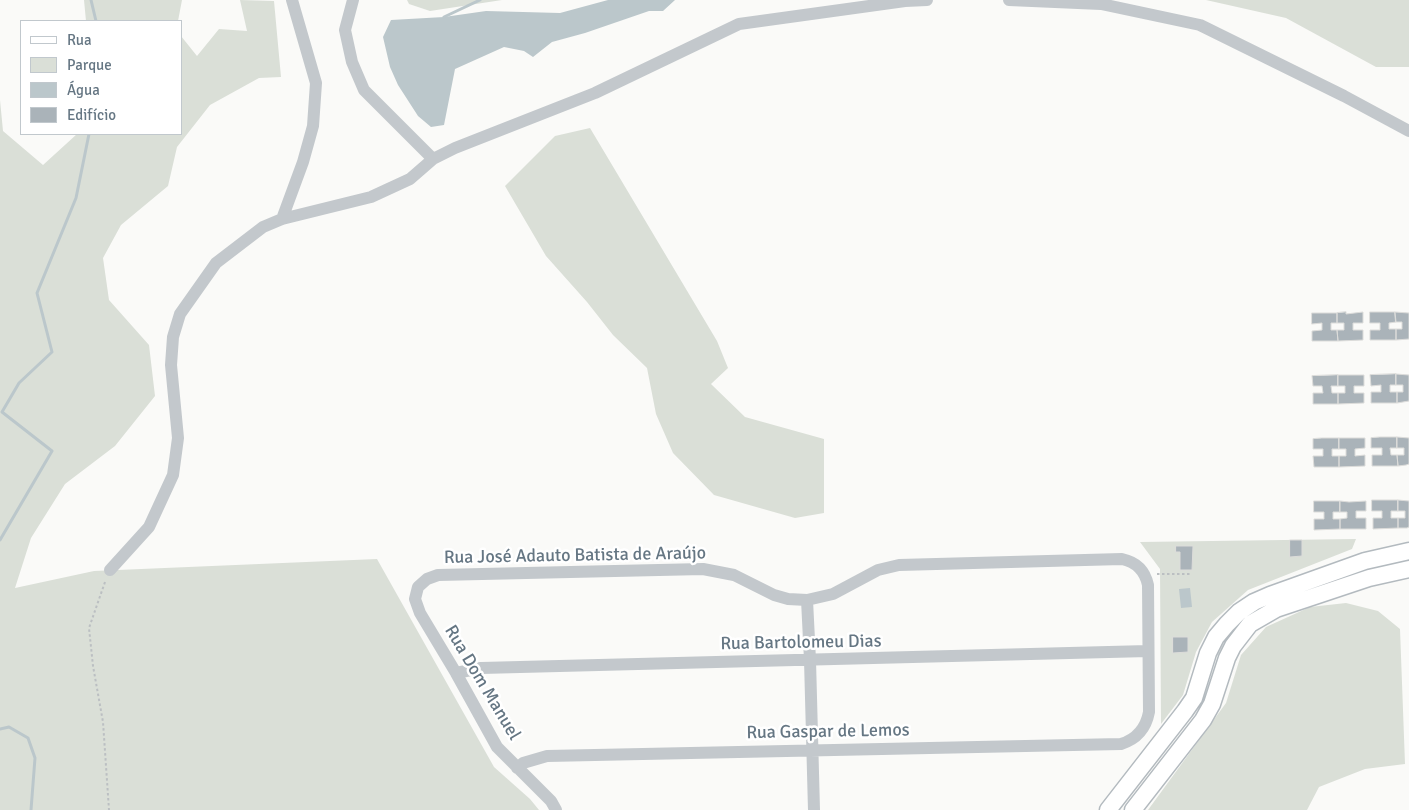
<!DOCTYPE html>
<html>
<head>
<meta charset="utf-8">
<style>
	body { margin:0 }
	#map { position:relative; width:1409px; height:810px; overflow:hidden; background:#fafaf8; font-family:Signika,sans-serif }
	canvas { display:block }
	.legend { position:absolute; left:20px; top:20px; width:162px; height:115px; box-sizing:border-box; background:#fff; border:1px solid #c1c8cd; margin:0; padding:6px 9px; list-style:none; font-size:15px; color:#657683 }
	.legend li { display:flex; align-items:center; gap:10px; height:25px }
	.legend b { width:25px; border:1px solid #c1c8cd }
</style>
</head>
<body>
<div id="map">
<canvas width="1409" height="810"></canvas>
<ul class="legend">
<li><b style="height:6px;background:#fff"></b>Rua</li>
<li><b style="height:14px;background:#dadfd7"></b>Parque</li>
<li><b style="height:14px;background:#bbc7cb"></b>Água</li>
<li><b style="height:14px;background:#aab3b9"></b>Edifício</li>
</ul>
</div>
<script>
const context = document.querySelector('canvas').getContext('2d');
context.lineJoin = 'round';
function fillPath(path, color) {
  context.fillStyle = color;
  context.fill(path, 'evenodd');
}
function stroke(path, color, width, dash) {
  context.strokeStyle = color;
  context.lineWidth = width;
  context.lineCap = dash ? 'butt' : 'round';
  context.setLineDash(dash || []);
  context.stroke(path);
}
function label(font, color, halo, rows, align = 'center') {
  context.font = font + ' Signika,sans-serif';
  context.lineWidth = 5;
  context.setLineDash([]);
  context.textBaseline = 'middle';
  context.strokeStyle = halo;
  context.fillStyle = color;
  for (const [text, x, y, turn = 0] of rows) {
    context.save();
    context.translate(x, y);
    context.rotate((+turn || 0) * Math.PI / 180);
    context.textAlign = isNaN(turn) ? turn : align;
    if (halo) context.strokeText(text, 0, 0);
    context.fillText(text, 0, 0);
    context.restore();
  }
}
fillPath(new Path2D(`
	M84,0H182L178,21H86Z
	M240,0L274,1L281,77L259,78L210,105L177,147L168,186L121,225L103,258L109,300L149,345L155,396L115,446L65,484L31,538L15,588L94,571L377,559L494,767L530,799L539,810H0V100L3,131L43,165L77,134H181V36L197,56L219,29L247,31Z
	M407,0H502L430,11L409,4Z
	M1206,0H1409V67H1376L1286,18Z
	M590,128L717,341L728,368L711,384L745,417L824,439V513L795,518L714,495L673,453L656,414L647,368L613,335L587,302L546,256L505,186L555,136Z
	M1356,539L1352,549L1248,590L1212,622L1196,652L1183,695L1161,724L1160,569L1140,542Z
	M1346,603L1378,611L1400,629L1405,764L1365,769L1319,787L1307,810H1148L1226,703L1241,655L1266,627L1310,607Z`), '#dadfd7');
fillPath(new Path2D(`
	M608,0H675L663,11H649L585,33L552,42L533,57L524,51L504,47L455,69L444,125L431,127L418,116L398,85L390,67L383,37L391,20L444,17L486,11L560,13Z
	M1190,588L1192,607L1181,608L1179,589Z`), '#bbc7cb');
stroke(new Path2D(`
	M91,0L96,21
	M444,17L480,0
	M0,540L52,451L2,412L19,383L52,352L37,293L76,198L89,134
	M0,729L9,727L28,738L35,758L31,810`), '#bbc7cb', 3);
const building = new Path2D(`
	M1346,312V314L1363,312V323H1353V330H1363V340L1338,341L1337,330H1344V323H1337V313Z
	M1370,312H1395L1396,322L1389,323V329H1396V340H1370V330H1380V323H1370Z
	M1395,312L1409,313V339L1396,340V329H1402V322H1396Z
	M1312,313H1337V323H1331V330H1337L1338,341H1312V331L1322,330V323L1312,324Z
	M1396,374V385H1390V392H1397V403H1371V392H1381V385L1371,386L1370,375Z
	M1396,374L1409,375V401L1397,403V392H1403V385H1396Z
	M1338,375V386H1331L1332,393H1338V404H1313V393H1323L1322,386H1313L1312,376Z
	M1338,375H1364V386H1354V393H1364V403L1338,404V393H1345V386H1338Z
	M1380,437H1397V448H1390L1391,455H1397L1398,466H1372V455H1382V448H1371V438Z
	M1397,437L1409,438V464L1406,465L1398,466L1397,455H1404V448H1397Z
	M1322,438H1339V449H1332V456H1339V467H1314L1313,456H1323V449H1313V439Z
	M1339,438H1365V448L1355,449V456L1365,455V466L1339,467V456H1346V449H1339Z
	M1372,500H1398V511H1391V518H1398V528L1373,529V518H1382V511H1372Z
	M1398,500L1409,501V527L1407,528H1398V518H1405V511H1398Z
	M1314,501H1340V512H1333V519H1340V529L1314,530V519H1324V512H1314Z
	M1340,501L1349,502L1366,501V511H1356V518H1366V529H1340V519L1347,518V512H1340Z
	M1290,540H1302V556L1290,557Z
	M1176,546H1193L1192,570H1180V552H1176Z
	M1173,637H1188V652L1173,653Z`);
fillPath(building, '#aab3b9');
stroke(building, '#dcdcda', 1);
const secondary = new Path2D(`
	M1108,810L1185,711L1194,698L1208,653L1216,637L1227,624L1239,612L1254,602L1270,595L1365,561L1409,551
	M1133,810L1203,720L1212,704L1227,658L1233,646L1250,624L1276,609L1369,578L1409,569`);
stroke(secondary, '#b3babf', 19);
stroke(new Path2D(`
	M1157,574H1192
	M105,582L89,628L93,666L103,722L109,810`), '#bbbfc2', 2, [2.5, 2.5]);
stroke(new Path2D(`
	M353,0L345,30L352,62L364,90L433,159
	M1009,0L1101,4L1200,25L1344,96L1409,131
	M282,219L303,162L313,126L316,83L292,0
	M110,570L149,527L173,475L178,438L171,365L173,337L180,314L216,263L263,227L282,219L371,197L410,179L433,159L455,148L595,93L739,24L905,1L927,0
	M807,600L810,660L814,810
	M456,673L481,668L1148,651
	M517,768L523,763L547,756L1121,744C1137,739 1146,728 1149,712L1148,585C1145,571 1136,562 1122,559L899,565L878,570L833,594L807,600L788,599L774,595L734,575L703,569L438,575L427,579L418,587L415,599L420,613L456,673L497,747L551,801L556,810`), '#c3c8cc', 12);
stroke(secondary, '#fff', 16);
label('18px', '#657683', '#fff', [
	["Rua José Adauto Batista de Araújo",575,556,-1],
	["Rua Bartolomeu Dias",801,643,-1],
	["Rua Dom Manuel",482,683,59],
	["Rua Gaspar de Lemos",828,732,-1]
]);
</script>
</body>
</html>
